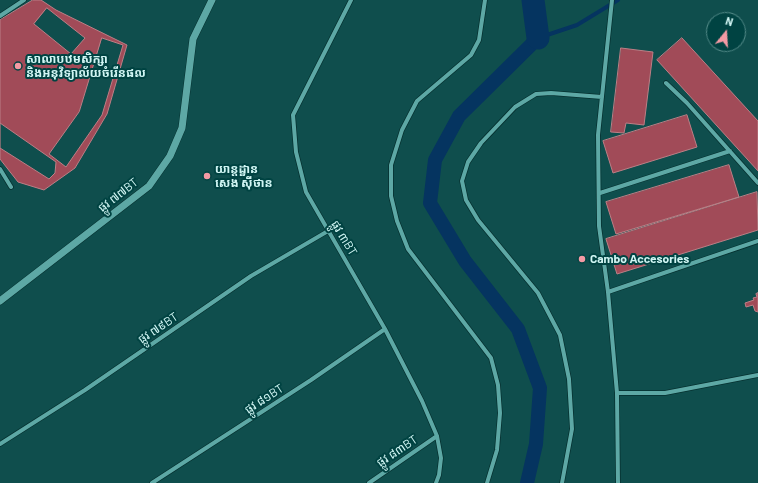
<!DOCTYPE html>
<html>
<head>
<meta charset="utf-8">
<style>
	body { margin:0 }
	#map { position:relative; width:758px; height:483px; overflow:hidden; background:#0f4e4d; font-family:Barlow,sans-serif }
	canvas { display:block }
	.north { position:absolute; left:706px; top:12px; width:40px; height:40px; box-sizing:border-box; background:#004342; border:1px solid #548b89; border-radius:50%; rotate:18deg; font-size:11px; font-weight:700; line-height:16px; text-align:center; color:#d1f6f4 }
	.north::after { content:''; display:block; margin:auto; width:14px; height:18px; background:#f49aa4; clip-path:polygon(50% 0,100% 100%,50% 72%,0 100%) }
</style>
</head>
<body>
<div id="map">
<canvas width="758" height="483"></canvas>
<div class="north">N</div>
</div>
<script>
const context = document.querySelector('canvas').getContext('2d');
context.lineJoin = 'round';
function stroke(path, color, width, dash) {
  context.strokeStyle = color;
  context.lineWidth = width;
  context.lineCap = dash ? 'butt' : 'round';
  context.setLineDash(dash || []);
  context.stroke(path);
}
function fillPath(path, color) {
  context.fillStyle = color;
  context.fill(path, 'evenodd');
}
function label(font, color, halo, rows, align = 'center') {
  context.font = font + ' Barlow,"Noto Sans Khmer",sans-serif';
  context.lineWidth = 4;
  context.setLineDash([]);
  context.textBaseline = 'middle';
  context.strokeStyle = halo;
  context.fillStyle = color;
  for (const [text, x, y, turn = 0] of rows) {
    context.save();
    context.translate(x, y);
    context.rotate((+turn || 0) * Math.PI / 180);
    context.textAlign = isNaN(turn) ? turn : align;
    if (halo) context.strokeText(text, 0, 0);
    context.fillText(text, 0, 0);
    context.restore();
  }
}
stroke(new Path2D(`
	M538,38L577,25L618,0`), '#053460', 4);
stroke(new Path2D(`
	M527,483L536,444L540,388L518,329L465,261L430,203L435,160L459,116L538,38`), '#053460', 14);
stroke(new Path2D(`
	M533,0L538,38`), '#053460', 23);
const building = new Path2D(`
	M33,0H41L56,10L127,45L107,114L75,168L44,190L18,182L0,159V20Z
	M47,8L85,38L71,54L34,24Z
	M102,38L123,45L102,115L66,167L49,154L79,112Z
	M682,38L758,121V171L657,60Z
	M621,48L653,52L644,125L626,123L624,133L611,132Z
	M687,115L697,147L613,173L603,141Z
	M0,123L56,162L55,173L49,179L0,148Z
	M729,165L739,197L616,234L606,202Z
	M757,192L758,230L617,274L606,239Z
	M758,293V312L755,311L753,305L746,307L745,303L754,300L753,298L757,297L756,294Z`);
fillPath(building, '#a14b58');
stroke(building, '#bc7f86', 1);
const minor = new Path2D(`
	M351,0L293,115L296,152L306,192L385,329L422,401L437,436L441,458L439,475L436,483
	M485,0L479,40L471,55L417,101L402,130L391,165V196L397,221L408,249L491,358L498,385L500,413L497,450L487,483
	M612,0L598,135L599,226L608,292L617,393L618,483
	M0,16L24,0
	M666,83L687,103L758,183
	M0,169L11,187
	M600,193L730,151
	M608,292L758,241
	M617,393H665L758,375
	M0,444L85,390L251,276L328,231
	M152,483L311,380L385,329
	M369,483L437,436
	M562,483L572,429L569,379L560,335L538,293L478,220L466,200L462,181L468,162L481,143L515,107L536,94L551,93L602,97`);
const tertiary = new Path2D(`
	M0,301L149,186L170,156L182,128L193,39L212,0`);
stroke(minor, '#063130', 5.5);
stroke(tertiary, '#063130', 8);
stroke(minor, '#5da8a5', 4);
stroke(tertiary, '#5da8a5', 7);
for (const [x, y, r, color] of [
	[18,66,4,"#f49aa4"],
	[207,176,4,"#f49aa4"],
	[582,259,4,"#f49aa4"]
]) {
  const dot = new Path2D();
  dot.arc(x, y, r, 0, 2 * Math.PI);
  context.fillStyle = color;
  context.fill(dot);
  stroke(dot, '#004342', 1.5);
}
label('bold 12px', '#d1f6f4', '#004342', [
	["សាលាបឋមសិក្សា",26,59],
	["និងអនុវិទ្យាល័យចំរើនផល",26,73],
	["យាន្ដដ្ឋាន",215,169],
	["សេង ស៊ីថាន",215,183],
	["Cambo Accesories",590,259]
], 'left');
label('12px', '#d1f6f4', '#004342', [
	["ផ្លូវ ៧៧BT",118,195,-38],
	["ផ្លូវ ៣BT",344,238,59],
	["ផ្លូវ ៧៩BT",158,328,-34],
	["ផ្លូវ ៨១BT",264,399,-33],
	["ផ្លូវ ៨៣BT",397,451,-34]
]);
</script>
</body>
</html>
